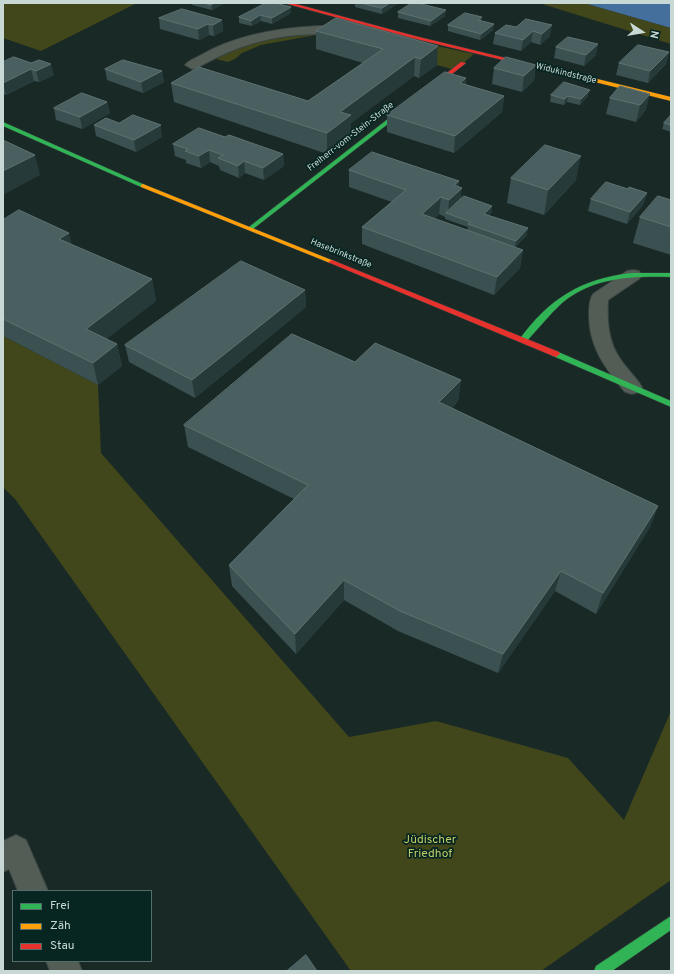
<!DOCTYPE html>
<html>
<head>
<meta charset="utf-8">
<style>
	body { margin:0 }
	#map { position:relative; width:674px; height:974px; overflow:hidden; background:#192926; font-family:Overpass,sans-serif }
	canvas { display:block }
	.frame { position:absolute; inset:0; border:4px solid #c8d8d5; pointer-events:none }
	.legend { position:absolute; left:12px; top:890px; width:140px; height:72px; box-sizing:border-box; background:#072622; border:1px solid #546d6a; margin:0; padding:5px 7px; list-style:none; font-size:12px; color:#c8d8d5 }
	.legend li { display:flex; align-items:center; gap:8px; height:20px }
	.legend b { width:20px; border:1px solid #546d6a }
	.north { position:absolute; left:622px; top:12px; width:40px; height:40px; -webkit-text-stroke:3px #072622; paint-order:stroke; rotate:102deg; font-size:11px; font-weight:700; line-height:16px; text-align:center; color:#c8d8d5 }
	.north::after { content:''; display:block; margin:auto; width:14px; height:18px; background:#c8d8d5; clip-path:polygon(50% 0,100% 100%,50% 72%,0 100%) }
</style>
</head>
<body>
<div id="map">
<canvas width="674" height="974"></canvas>
<div class="frame"></div>
<ul class="legend">
<li><b style="height:5px;background:#30b455"></b>Frei</li>
<li><b style="height:5px;background:#ff9f0a"></b>Zäh</li>
<li><b style="height:5px;background:#e5322d"></b>Stau</li>
</ul>
<div class="north">N</div>
</div>
<script>
const context = document.querySelector('canvas').getContext('2d');
context.lineJoin = 'round';
function fillPath(path, color) {
  context.fillStyle = color;
  context.fill(path, 'evenodd');
}
function stroke(path, color, width, dash) {
  context.strokeStyle = color;
  context.lineWidth = width;
  context.lineCap = dash ? 'butt' : 'round';
  context.setLineDash(dash || []);
  context.stroke(path);
}
function label(font, color, halo, rows, align = 'center') {
  context.font = font + ' Overpass,sans-serif';
  context.lineWidth = 3.5;
  context.setLineDash([]);
  context.textBaseline = 'middle';
  context.strokeStyle = halo;
  context.fillStyle = color;
  for (const [text, x, y, turn = 0] of rows) {
    context.save();
    context.translate(x, y);
    context.rotate((+turn || 0) * Math.PI / 180);
    context.textAlign = isNaN(turn) ? turn : align;
    if (halo) context.strokeText(text, 0, 0);
    context.fillText(text, 0, 0);
    context.restore();
  }
}
fillPath(new Path2D(`
	M3,3H137L41,51L3,38Z
	M539,3H584L671,28V44Z
	M304,32L409,40L474,54L455,70L336,37L316,35L261,45L242,53L235,59L228,62L216,59L246,43Z
	M3,336L98,385L101,453L349,737L436,721L568,758L624,820L671,711V880L541,971H351L15,499L3,487Z`), '#41471a');
fillPath(new Path2D(`
	M584,3H671V28Z`), '#446f9d');
const street = new Path2D(`
	M318,26H350L356,30L350,34C290,32 249,38 197,68L192,69L185,65C189,60 196,58 201,55C236,35 278,28 318,26Z
	M633,270L639,271L642,275L639,279L608,300C607,321 608,342 621,360C627,369 636,377 642,387L639,392L632,394L625,392C605,368 589,347 589,315C589,308 589,300 593,294L627,271Z
	M16,835L26,840L48,891H18L9,869L3,872V841Z
	M46,961H78L82,971H50Z`);
const fast = new Path2D(`
	M397,112L402,113L253,229H249V227Z
	M3,122L145,185L146,186L141,187L3,126Z
	M631,273H671V277C632,276 593,277 562,303C549,315 538,329 526,342H523L519,340C549,299 580,279 631,273Z
	M556,351L671,401V407L553,356L552,354Z
	M671,916V930L612,971H594L596,966Z`);
const slow = new Path2D(`
	M581,75L671,97V101L579,78L578,77Z
	M143,184L334,261L336,262L334,263H330L141,187V185Z`);
const jam = new Path2D(`
	M284,3H292L415,36L584,77L581,79L412,38Z
	M461,62L466,63L401,114H397V112Z
	M332,260L559,352L560,354L556,357L553,356L330,263L328,262Z`);
stroke(street, '#374341', 2);
stroke(fast, '#374341', 1);
stroke(slow, '#374341', 1);
stroke(jam, '#374341', 1);
fillPath(street, '#535d56');
fillPath(fast, '#30b455');
fillPath(slow, '#ff9f0a');
fillPath(jam, '#e5322d');
fillPath(new Path2D(`
	M192,3H225L212,10L192,5Z
	M355,3H397V4L382,14L355,7Z
	M398,12L445,16L430,26L398,18Z
	M291,13L272,24L261,21L252,26L239,23V17Z
	M482,17L481,21L493,30L480,40L448,31V25Z
	M159,18L222,20L223,31L214,36L209,35L199,40L160,29Z
	M336,18L437,65L419,78L414,76L351,123V135L327,154L174,102L171,83L308,101L363,63L316,49V31Z
	M526,19L550,36L540,45L531,42L521,51L493,44L495,33L516,27Z
	M556,47L596,55L584,66L554,58Z
	M669,52L666,64L648,83L616,75L619,63Z
	M3,62L54,75L39,82L34,81L6,95L3,94Z
	M536,65L534,80L522,92L492,84L494,68Z
	M105,69L162,71L164,82L143,93L107,80Z
	M466,78V85L504,96L502,112L454,153L387,132V115Z
	M620,86L646,110L636,122L606,114L610,98Z
	M551,95L588,96L580,105L567,102L564,105L550,102Z
	M107,102L110,113L82,129L56,120L54,108Z
	M671,115V132L662,129L664,123Z
	M119,123L162,137L136,152L96,136L94,125Z
	M225,137L283,154L284,166L264,180L245,173L239,178L220,170L219,166L210,162L201,168L186,163V160L175,156L173,144Z
	M349,170L459,181L458,187L461,199L492,212L489,215L527,235L515,247L523,250L520,268L494,295L362,244V227L392,202L349,187ZM439,214L445,217V219L468,227L467,230L434,219Z
	M511,178L576,180L544,215L507,203Z
	M628,189L647,193L643,205L627,224L588,211L591,199Z
	M671,200V255L633,243L640,217Z
	M3,220L71,245L152,279L156,301L106,339L117,344L122,366L98,385L3,336Z
	M305,290L306,307L195,398L129,362L125,345Z
	M355,362L461,380L458,401L452,408L658,506L650,527L596,614L555,591L498,673L398,631L344,600L296,654L232,586L229,565L294,499L188,447L184,425Z`), '#3b5051');
fillPath(new Path2D(`
	M214,3H225L212,10L211,5Z
	M390,3H397V4L382,14V8Z
	M291,7V13L272,24V18Z
	M446,10L445,16L430,26L431,21Z
	M260,15L261,21L252,26L251,21Z
	M222,20L223,31L214,36L213,25Z
	M208,24L209,35L199,40L198,29Z
	M494,24L493,30L480,40L481,34Z
	M552,25L550,36L540,45L542,34Z
	M533,31L531,42L521,51L523,40Z
	M598,44L596,55L584,66L586,55Z
	M438,46L437,65L419,78L421,59Z
	M669,52L666,64L648,83L650,71Z
	M415,57L414,76L351,123V135L327,154V133L340,112Z
	M51,64L54,75L39,82L36,71Z
	M536,65L534,80L522,92L524,76Z
	M31,69L34,81L6,95L3,83Z
	M162,71L164,82L143,93L141,82Z
	M466,78L465,94L460,83Z
	M590,90L588,96L580,105L581,99Z
	M650,94L646,110L636,122L640,105Z
	M504,96L502,112L454,153L455,136Z
	M568,96L567,102L564,105L565,99Z
	M107,102L110,113L82,129L80,117Z
	M161,125L162,137L136,152L134,140Z
	M209,150L210,162L201,168L199,156Z
	M283,154L284,166L264,180L263,168Z
	M35,155L40,175L3,195V171Z
	M581,156L576,180L544,215L548,190Z
	M244,161L245,173L239,178L238,166Z
	M459,181L458,192L462,188L460,205L448,214L449,200L454,185Z
	M647,193L643,205L627,224L630,212Z
	M441,197L439,214L420,231L422,214Z
	M492,206V212L483,220L484,214Z
	M528,228L527,235L515,247L516,241Z
	M69,233L74,254L59,239Z
	M523,250L520,268L494,295L497,277Z
	M152,279L156,301L91,351L86,329Z
	M305,290L306,307L195,398L192,380Z
	M117,344L122,366L98,385L93,363Z
	M461,380L458,401L437,423L439,402Z
	M658,506L650,527L596,614L603,593Z
	M561,571L555,591L498,673L503,654Z
	M344,580V600L296,654L295,634Z`), '#273a3a');
const building = new Path2D(`
	M205,3H214L211,5Z
	M266,3H275L291,7L272,18L260,15L251,21L239,17Z
	M361,3H390L382,8Z
	M412,3H417L446,10L431,21L398,12Z
	M182,9L222,20L213,25L208,24L198,29L159,18Z
	M465,13L482,17L478,20L494,24L481,34L448,25Z
	M336,18L438,46L421,59L415,57L340,112L351,115L327,133L171,83L199,67L308,101L383,49L316,31Z
	M526,19L552,25L542,34L533,31L523,40L495,33L506,25L516,27Z
	M568,37L598,44L586,55L556,47Z
	M638,45L669,52L650,71L619,63Z
	M14,57L31,63L39,60L51,64L36,71L31,69L3,83V62Z
	M506,57L536,65L524,76L494,68Z
	M123,60L162,71L141,82L105,69Z
	M445,72L466,78L460,83L504,96L455,136L387,115Z
	M564,82L590,90L581,99L568,96L565,99L551,95Z
	M620,86L650,94L640,105L610,98Z
	M82,93L107,102L80,117L54,108Z
	M133,115L161,125L134,140L94,125L106,118L119,123Z
	M671,115V125L664,123Z
	M199,128L225,137L229,135L283,154L263,168L244,161L238,166L218,158L223,155L209,150L199,156L185,151L188,149L173,144Z
	M3,140L35,155L3,171Z
	M545,145L581,156L548,190L511,178Z
	M372,152L459,181L454,185L462,188L449,200L441,197L422,214L523,250L497,277L362,227L406,190L349,170Z
	M606,182L628,189L629,187L647,193L630,212L591,199Z
	M464,196L492,206L484,214L528,228L516,241L468,224L471,222L446,213Z
	M658,196L671,200V227L640,217Z
	M19,210L69,233L59,239L152,279L86,329L117,344L93,363L3,319V220Z
	M241,261L305,290L192,380L125,345Z
	M292,334L355,362L375,343L461,380L439,402L658,506L603,593L561,571L503,654L400,611L344,580L295,634L229,565L308,485L184,425Z
	M306,955L317,971H287Z`);
fillPath(building, '#4a5f5f');
stroke(building, '#5e7272', 1);
label('9px', '#c8d8d5', '#072622', [
	["Widukindstraße",566,74,14],
	["Freiherr-vom-Stein-Straße",351,137,-38],
	["Hasebrinkstraße",341,254,22]
]);
label('12px', '#c0ca66', '#072622', [
	["Jüdischer",430,841],
	["Friedhof",430,855]
]);
</script>
</body>
</html>
